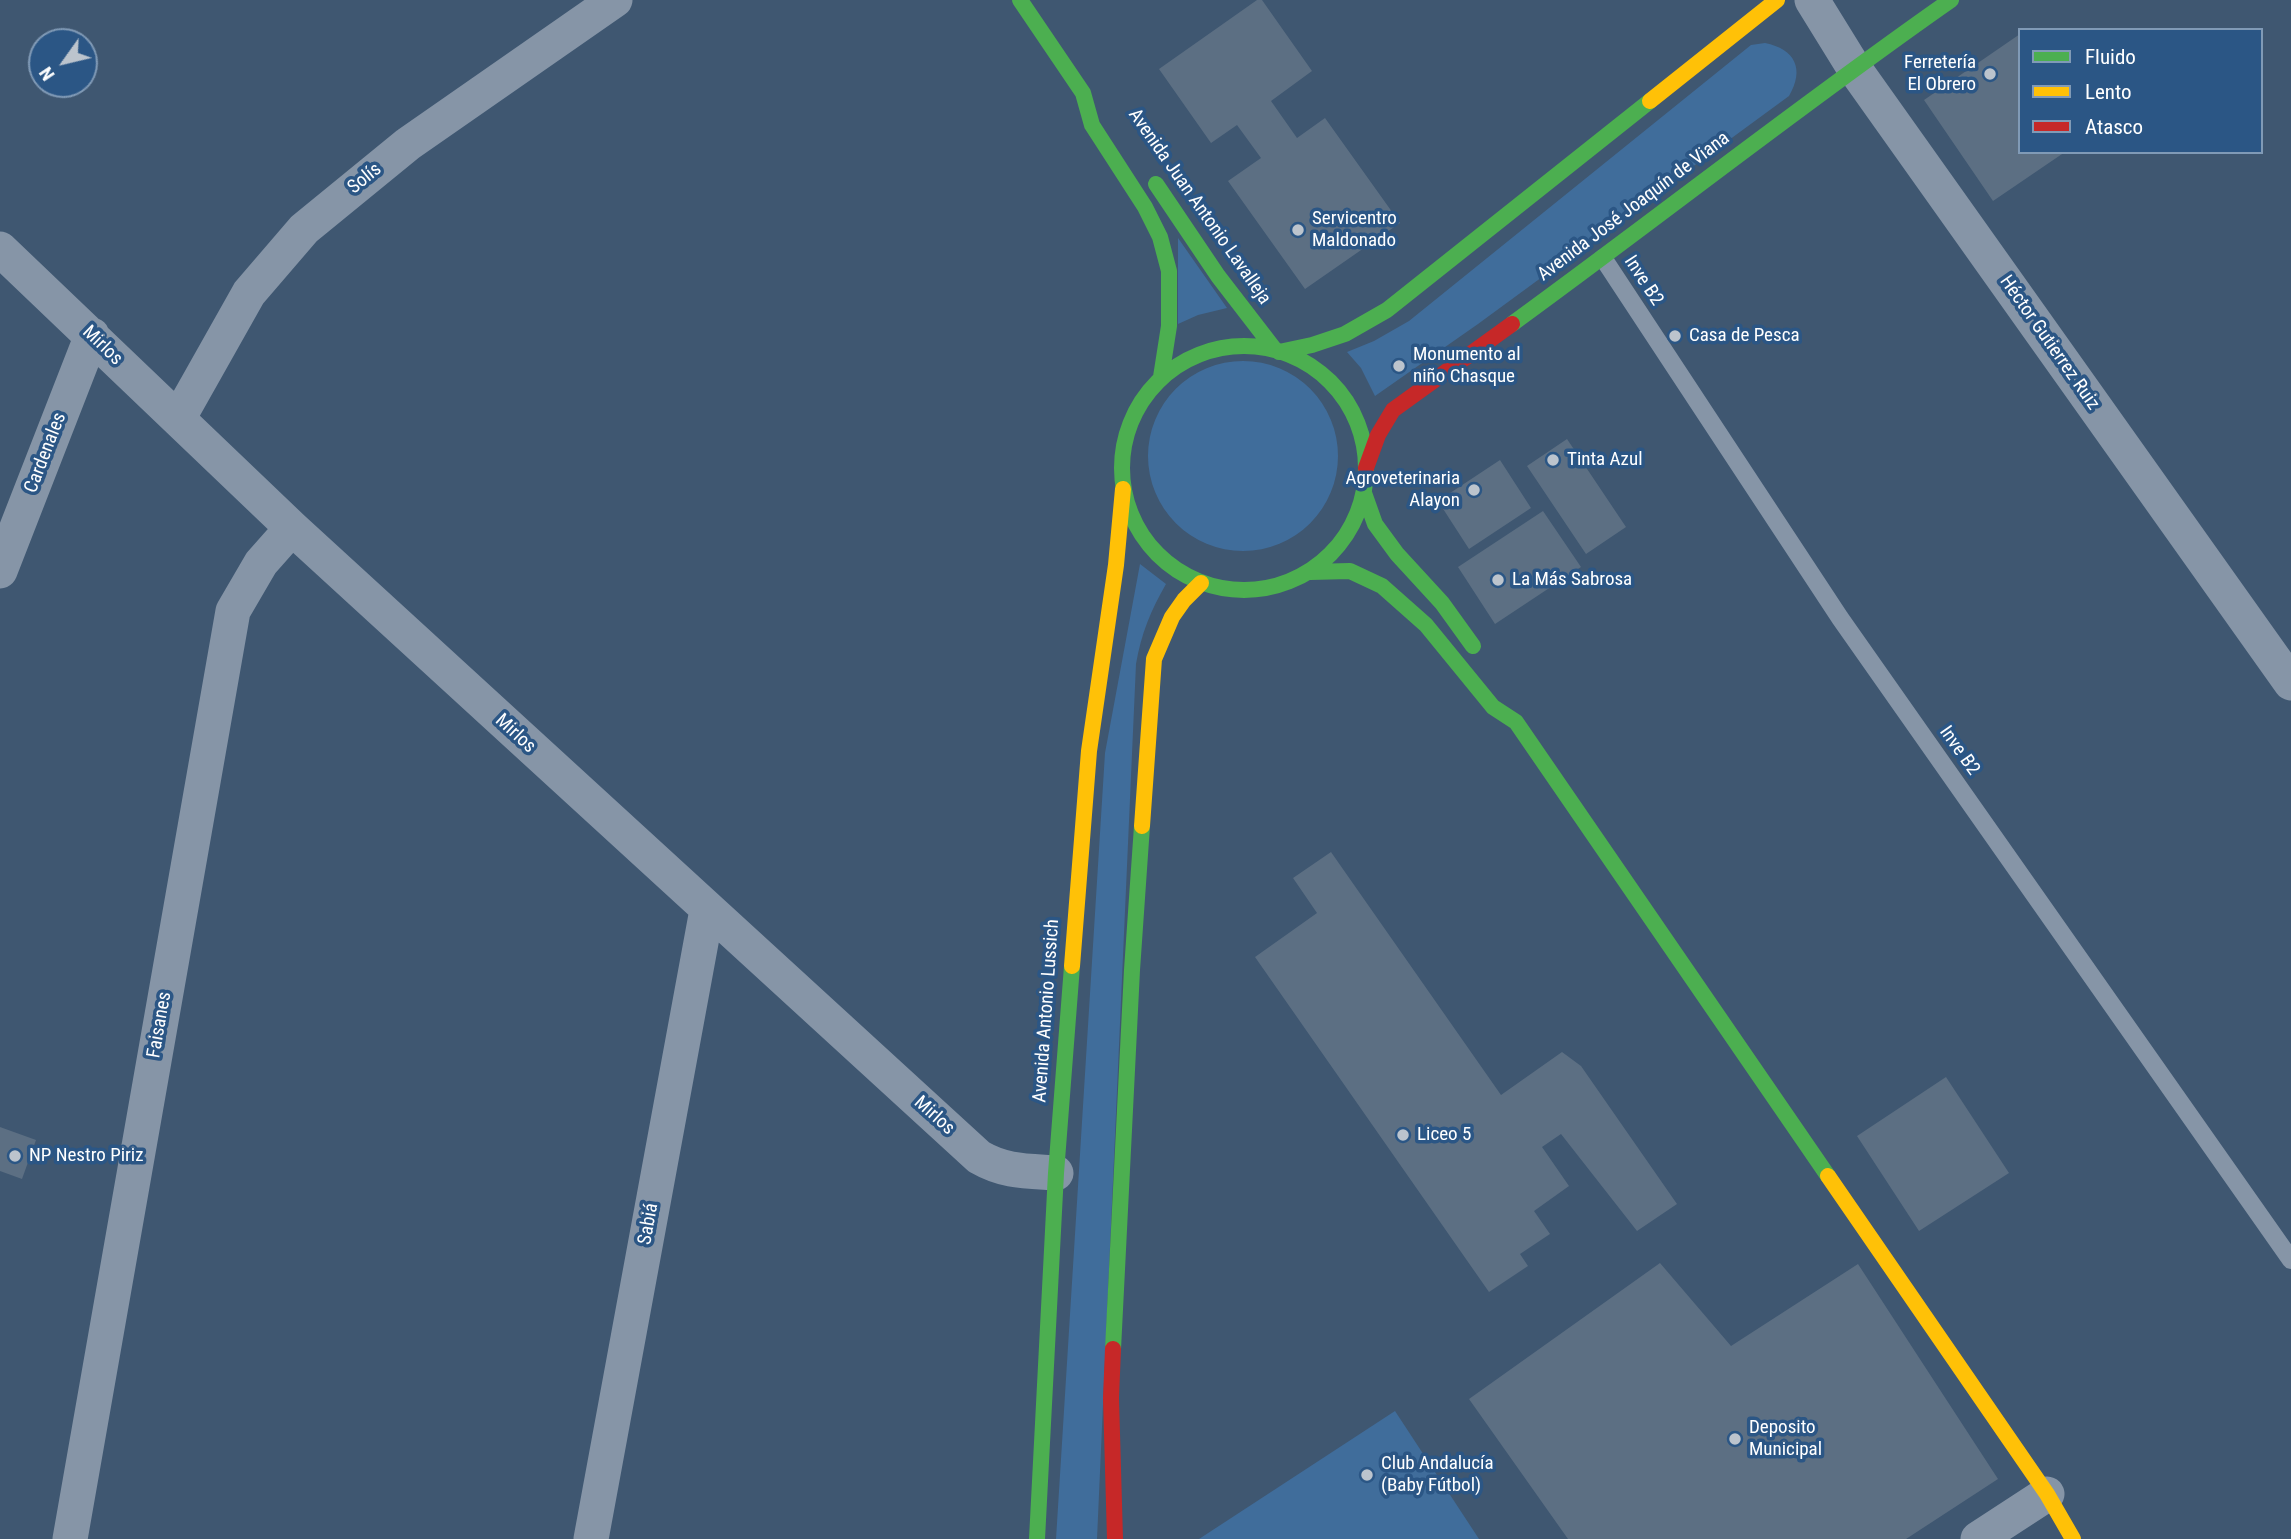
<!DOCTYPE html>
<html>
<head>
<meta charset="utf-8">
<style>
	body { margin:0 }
	#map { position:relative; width:2291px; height:1539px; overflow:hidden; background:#3f5771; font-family:"Roboto Condensed",sans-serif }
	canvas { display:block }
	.legend { position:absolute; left:2018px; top:28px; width:245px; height:126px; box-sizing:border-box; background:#2b5685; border:2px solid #809ab6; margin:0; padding:9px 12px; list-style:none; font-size:21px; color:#fff }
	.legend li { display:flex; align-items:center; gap:14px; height:35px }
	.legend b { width:35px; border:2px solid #809ab6 }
	.north { position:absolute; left:28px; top:28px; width:70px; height:70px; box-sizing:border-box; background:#2b5685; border:2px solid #809ab6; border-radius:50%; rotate:236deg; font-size:19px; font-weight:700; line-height:28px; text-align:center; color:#fff }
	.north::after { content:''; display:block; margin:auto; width:24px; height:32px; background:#bcc4cd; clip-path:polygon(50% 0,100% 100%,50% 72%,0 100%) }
</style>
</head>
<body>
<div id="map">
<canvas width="2291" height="1539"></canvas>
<ul class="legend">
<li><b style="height:9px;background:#4caf50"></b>Fluido</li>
<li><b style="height:9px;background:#ffc107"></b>Lento</li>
<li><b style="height:9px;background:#c62828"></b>Atasco</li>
</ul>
<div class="north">N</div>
</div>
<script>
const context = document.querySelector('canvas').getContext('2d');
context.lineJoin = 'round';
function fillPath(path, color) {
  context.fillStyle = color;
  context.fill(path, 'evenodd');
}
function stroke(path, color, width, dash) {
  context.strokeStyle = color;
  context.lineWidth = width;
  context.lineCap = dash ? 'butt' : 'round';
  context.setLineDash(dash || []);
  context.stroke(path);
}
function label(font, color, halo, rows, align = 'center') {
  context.font = font + ' "Roboto Condensed",sans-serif';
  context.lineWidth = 7;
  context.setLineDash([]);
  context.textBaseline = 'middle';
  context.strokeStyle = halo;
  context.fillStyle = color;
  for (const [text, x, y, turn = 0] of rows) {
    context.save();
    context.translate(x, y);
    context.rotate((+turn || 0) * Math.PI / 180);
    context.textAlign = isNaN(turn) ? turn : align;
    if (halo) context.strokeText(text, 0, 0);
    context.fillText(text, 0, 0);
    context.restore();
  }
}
fillPath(new Path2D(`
	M1765,43C1795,49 1805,69 1789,96L1478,324L1375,396L1361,368L1347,352L1374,341L1409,321L1751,45Z
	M1178,238L1227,308L1198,315L1178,324Z
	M1148 456a95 95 0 1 1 190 0a95 95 0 1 1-190 0Z
	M1140,564L1166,584C1151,610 1141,634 1136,664L1097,1539H1056L1105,753Z
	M1395,1411L1479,1539H1199Z`), '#406d9b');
fillPath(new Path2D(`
	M1257,0H1262L1312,71L1271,101L1297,138L1325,118L1400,223L1305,289L1228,181L1261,158L1237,125L1211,143L1159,69Z
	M2020,34V152H2065L1993,201L1924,100Z
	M1567,439L1626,527L1586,554L1527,466Z
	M1500,460L1531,508L1469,549L1438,501Z
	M1543,511L1581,567L1495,624L1458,567Z
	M1331,852L1501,1095L1562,1052L1581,1066L1677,1204L1637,1231L1561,1134L1542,1147L1569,1186L1534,1211L1550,1234L1520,1254L1528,1266L1489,1292L1255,957L1317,913L1293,878Z
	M1946,1077L2009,1173L1919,1231L1857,1136Z
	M0,1127L36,1140L22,1179L0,1171Z
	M1660,1263L1731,1346L1858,1264L1998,1479L1906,1539H1568L1469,1399Z`), '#5c6f83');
stroke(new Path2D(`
	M1603,258L1840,618L2291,1260`), '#8695a7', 18);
stroke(new Path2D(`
	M1812,0L1854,68L2291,683
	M0,249L292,528L979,1157C1005,1172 1026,1171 1056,1173
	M178,419L249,293L304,229L408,144L615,0
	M0,571L92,335
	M70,1539L233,611L261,563L292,528
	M591,1539L707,910
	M1978,1539L2047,1494`), '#8695a7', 35);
stroke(new Path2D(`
	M1020,0L1083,93L1092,125L1145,207L1160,237L1169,271V326L1161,377
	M1156,184L1218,276L1275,350
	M1512,324C1659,217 1802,104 1951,0
	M1122 468a122 122 0 1 1 244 0a122 122 0 1 1-244 0Z
	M1279,352L1312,345L1345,334L1387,310L1650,101
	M1364,493L1375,524L1397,554L1442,603L1473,646
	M1310,572L1350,571L1382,586L1426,625L1493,707L1516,722L1828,1176
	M1113,1349L1132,970L1142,826
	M1037,1539L1056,1173L1072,966`), '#4caf50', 16);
stroke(new Path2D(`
	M1650,101L1777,0
	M1142,826L1154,659L1172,617L1184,600L1201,583
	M1072,966L1089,751L1116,565L1123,489
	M1828,1176L2047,1494L2073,1539`), '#ffc107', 16);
stroke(new Path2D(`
	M1366,468L1378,435L1393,410L1512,324
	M1113,1349L1111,1398L1115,1539`), '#c62828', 16);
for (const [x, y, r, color] of [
	[1990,74,7,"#bcc4cd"],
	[1298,230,7,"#bcc4cd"],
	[1675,336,7,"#bcc4cd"],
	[1399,366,7,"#bcc4cd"],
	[1553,460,7,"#bcc4cd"],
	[1474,490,7,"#bcc4cd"],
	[1498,580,7,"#bcc4cd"],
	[1403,1135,7,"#bcc4cd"],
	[15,1156,7,"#bcc4cd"],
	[1735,1439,7,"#bcc4cd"],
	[1367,1475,7,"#bcc4cd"]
]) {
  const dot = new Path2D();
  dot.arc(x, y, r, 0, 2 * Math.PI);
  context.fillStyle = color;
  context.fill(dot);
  stroke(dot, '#2b5685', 2.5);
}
label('19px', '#fff', '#2b5685', [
	["Ferretería",1976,63,"right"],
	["El Obrero",1976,85,"right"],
	["Servicentro",1312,219],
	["Maldonado",1312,241],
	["Casa de Pesca",1689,336],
	["Monumento al",1413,355],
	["niño Chasque",1413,377],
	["Tinta Azul",1567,460],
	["Agroveterinaria",1460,479,"right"],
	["Alayon",1460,501,"right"],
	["La Más Sabrosa",1512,580],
	["Liceo 5",1417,1135],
	["NP Nestro Piriz",29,1156],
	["Deposito",1749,1428],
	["Municipal",1749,1450],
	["Club Andalucía",1381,1464],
	["(Baby Fútbol)",1381,1486]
], 'left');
label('19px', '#fff', '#2b5685', [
	["Solís",365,179,-39],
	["Avenida Juan Antonio Lavalleja",1199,207,55],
	["Avenida José Joaquín de Viana",1634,207,-37],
	["Inve B2",1643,281,57],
	["Héctor Gutierrez Ruiz",2049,343,55],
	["Mirlos",102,346,44],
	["Cardenales",46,453,-69],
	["Mirlos",515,734,43],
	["Inve B2",1959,751,55],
	["Avenida Antonio Lussich",1047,1011,-86],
	["Faisanes",160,1025,-80],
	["Mirlos",934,1116,42],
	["Sabiá",649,1224,-80]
]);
</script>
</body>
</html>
